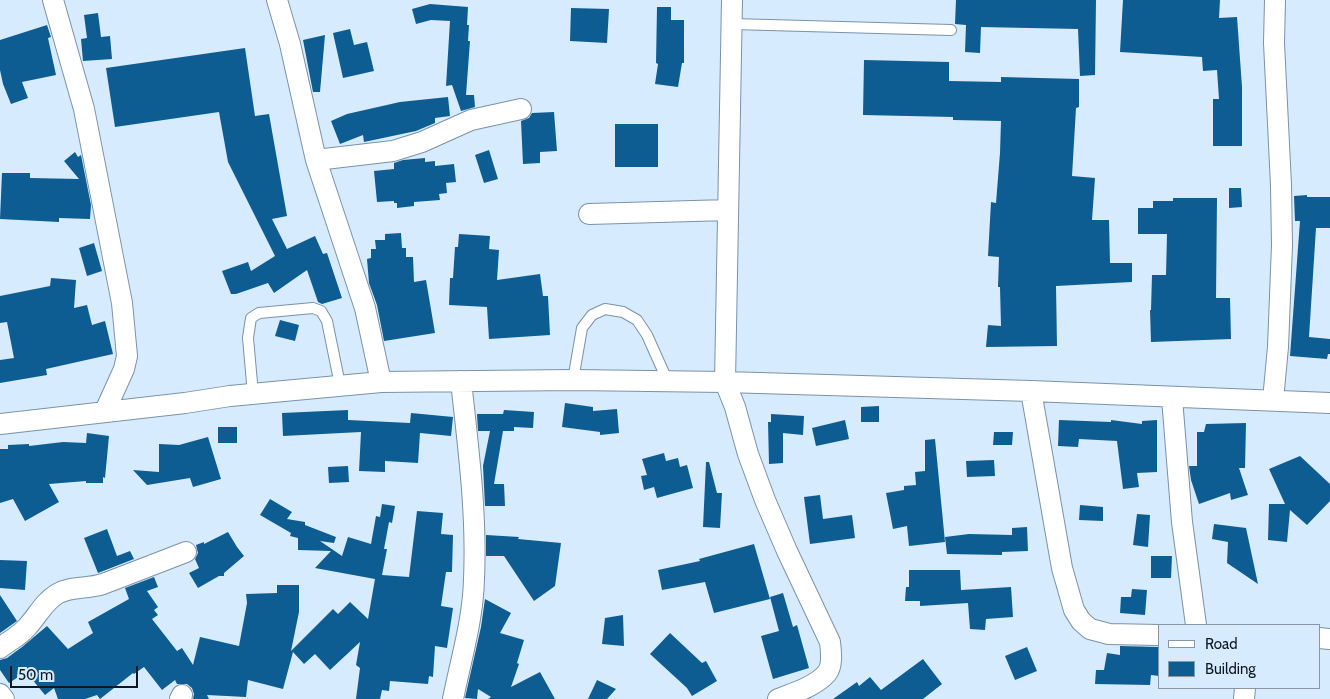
<!DOCTYPE html>
<html>
<head>
<meta charset="utf-8">
<style>
	body { margin:0 }
	#map { position:relative; width:1330px; height:699px; overflow:hidden; background:#d6ebfe; font-family:Cabin,sans-serif }
	canvas { display:block }
	.legend { position:absolute; left:1158px; top:624px; width:162px; height:65px; box-sizing:border-box; background:#d6ebfe; border:1px solid #8697a5; margin:0; padding:6px 9px; list-style:none; font-size:15px; color:#0f1820 }
	.legend li { display:flex; align-items:center; gap:10px; height:25px }
	.legend b { width:25px; border:1px solid #8697a5 }
	.scale { position:absolute; left:10px; top:666px; width:128px; height:22px; box-sizing:border-box; border:2px solid #0f1820; border-top:0; padding-left:6px; font-size:15px; line-height:18px; white-space:nowrap; color:#0f1820; -webkit-text-stroke:4px #d6ebfe; paint-order:stroke }
</style>
</head>
<body>
<div id="map">
<canvas width="1330" height="699"></canvas>
<ul class="legend">
<li><b style="height:6px;background:#fff"></b>Road</li>
<li><b style="height:14px;background:#0d5d93"></b>Building</li>
</ul>
<div class="scale">50 m</div>
</div>
<script>
const context = document.querySelector('canvas').getContext('2d');
context.lineJoin = 'round';
function fillPath(path, color) {
  context.fillStyle = color;
  context.fill(path, 'evenodd');
}
function stroke(path, color, width, dash) {
  context.strokeStyle = color;
  context.lineWidth = width;
  context.lineCap = dash ? 'butt' : 'round';
  context.setLineDash(dash || []);
  context.stroke(path);
}
fillPath(new Path2D(`
	M956,0H1096L1095,75L1080,76L1078,29L981,27L980,53L965,52L966,25L955,24Z
	M1123,0H1220L1219,18L1237,17L1242,87V146H1213V99H1219L1217,70L1203,71L1202,57L1120,52Z
	M430,4L468,7L467,25H469L468,41H470L466,95H474L475,107L461,111L452,85L446,86L450,21L431,20L416,24L412,9Z
	M657,7H671V20H684V63H682L678,87L655,84L658,64L656,63Z
	M571,8L609,9L607,43L570,41Z
	M98,13L101,37L110,36L112,59L83,61L81,39L87,38L84,15Z
	M47,25L51,37L48,38L56,75L22,82L28,98L11,104L3,84L0,70V40Z
	M350,29L354,45L367,42L374,71L343,78L333,33Z
	M325,35L320,92H313L303,40Z
	M245,48L255,116L269,114L287,216L272,219L287,249L315,236L323,254L327,253L342,298L322,304L318,302L307,270L274,293L268,283L236,294H231L222,271L248,262L251,271L275,256L228,162L219,112L115,127L106,68Z
	M864,60L949,62V81L1001,82V77L1079,79V107L1076,108L1072,176L1095,178L1092,220H1109L1110,263H1132V282L1056,286L1057,346L986,347L988,325L1001,326L1000,287H998L999,257L988,256L991,202L996,203L1000,153L1001,121L953,120V117L863,115Z
	M448,97L450,116L435,118V123L416,131L364,142L363,135L340,144L331,121L347,114L400,102Z
	M554,112L557,151L540,152V163L523,164L521,121L529,118L532,113Z
	M615,124H658V167H615Z
	M489,150L498,179L484,183L475,155Z
	M75,152L78,157L81,155L91,205L90,219L59,218V222L0,219L2,173H30V178L79,179L64,161Z
	M425,158V162L435,161V166L454,164L456,182L446,183L447,193L439,194L440,200L414,202V206L397,208V203H394V201L377,202L374,171L394,169V163L403,160Z
	M1229,188H1241L1242,207L1229,208Z
	M1307,195V197H1330V228H1316L1309,337L1330,339V354H1328L1327,359L1290,356L1300,221H1295L1294,196Z
	M1173,198H1217L1216,298H1230L1231,339L1151,342L1150,310H1151L1152,275H1166L1167,234H1138V208H1153V201H1173Z
	M401,233L402,248H406V257H413L414,282L426,280L435,333L384,341L377,305L369,283L367,259L371,258V249H376L375,240H385V234Z
	M459,234L490,236L489,249L499,250L497,280L540,274L543,296H548L550,335L489,339L487,307L449,305L450,278H453L455,247H458Z
	M94,243L102,271L87,276L79,248Z
	M51,278L76,280L74,308L87,305L92,325L105,321L113,354L46,369L47,375L0,383V360L14,358L7,322L0,323V296L50,286Z
	M280,320L299,325L295,341L275,336Z
	M565,403L593,407V411L617,409L619,433L600,435V432L562,427Z
	M879,406V422H861V407Z
	M348,410V420L410,423L411,413L453,417L451,436L420,433L418,463L385,461V472L359,471L361,432L283,436L282,413Z
	M504,410L534,412L533,428L514,427V431H503L494,484H504L505,506H485L483,466L490,431H478L477,414H503Z
	M771,414L804,416L803,435L783,433V463L769,464L768,422H771Z
	M845,420L849,439L816,446L812,428Z
	M1059,420L1111,422V420L1142,424V421L1157,420V472L1137,473L1139,487L1123,489L1117,441L1079,439L1078,447L1058,446Z
	M1246,423L1245,468H1239L1248,495L1231,500L1230,493L1199,504L1191,480L1189,466H1197V432H1204L1206,424Z
	M218,427H237V443H218Z
	M994,432H1013L1012,445H993Z
	M87,433L109,436L105,478L103,477V483H86V481L49,484L59,502L25,521L13,499L0,503V449H8V445L29,444V446L63,442L86,443Z
	M208,437L221,479L193,487L190,478L147,485L133,470L159,472V444L179,445Z
	M935,439L945,542L909,546L907,526L893,529L886,493L904,490V486L916,485L915,472L925,471V440Z
	M664,453L666,461L678,458L680,467L687,465L693,488L657,498L654,487L644,490L641,476L647,475L642,459Z
	M1300,456L1330,484V501L1307,525L1290,510L1287,542L1268,540L1269,504H1285L1269,469Z
	M994,460L995,476L967,477L966,461Z
	M706,462H709L717,493H722L720,528L703,527Z
	M348,466L349,482L329,483L328,467Z
	M820,495L823,519L852,515L855,538L810,544L804,497Z
	M270,499L292,512L287,519L305,522V525L336,537L334,543L320,541L342,556L348,537L371,544L376,516L380,517L382,504L395,506L392,523L389,522L384,549H387L382,575L409,577L417,511L443,513L441,534L453,535L452,572H446L441,606L453,608L447,648L435,646L433,677L429,676L428,684L390,681L389,691L382,690L380,699H356L360,668L356,665L360,642L330,670L315,654L304,664L293,652L283,689L248,680L246,697L207,695L209,699H193L194,694L192,688L187,684H177L175,680L162,690L144,667L134,674L133,673L100,699L97,695L85,699H58L54,688L45,695L26,672L9,683L0,670V660L7,658L22,647L47,626L68,649L93,633L88,622L129,599L125,588L154,577L158,587L147,591L158,607L154,610L158,615L152,619L177,651L182,648L193,665L200,637L239,646L247,603L246,594L277,593V585H299V612L291,651L333,609L338,614L350,602L368,619L375,579L315,568L331,551L298,550V538L290,536L291,533L260,515Z
	M1080,505L1103,507V521L1079,520Z
	M1137,514L1150,515L1148,547L1133,545Z
	M1214,524L1246,528L1258,584L1227,563L1228,542L1212,539Z
	M1027,527L1028,551L1002,552V555L947,554L945,537L969,534L1012,535V528Z
	M107,529L117,556L130,551L134,559L98,573L84,538Z
	M228,532L237,547L244,556L224,573V576H219L198,588L189,573L199,568L195,559L198,553L196,545L204,542V544Z
	M486,535L519,537L518,539L561,543L555,586L534,601L504,556H486Z
	M754,544L770,599L714,613L705,582L662,590L658,570L700,561L699,559Z
	M1151,556H1172L1171,578H1151Z
	M0,560L27,561L25,590L0,588Z
	M909,570H960L961,590L1011,587L1013,617L986,619L985,630L970,629L968,603L920,606V601H905L906,587H909Z
	M1132,589L1147,590L1145,615L1120,613L1121,597H1131Z
	M783,593L793,627L797,625L809,668L773,679L761,636L779,631L770,597Z
	M0,595L17,621L0,633Z
	M485,599L511,613L500,633L524,640L517,663L519,664L511,687L540,672L555,699H488L491,697L478,689L477,699L465,698L481,627Z
	M623,615L624,646L602,644L605,618Z
	M670,633L702,663L706,661L717,681L692,696L687,688L650,654Z
	M1120,646L1159,647V676L1151,675L1150,685L1095,684L1096,670H1104L1107,653L1120,655Z
	M1027,647L1037,671L1015,680L1005,656Z
	M923,659L942,684L923,699H833L857,682L859,686L870,677L881,690Z
	M597,680L616,689L607,699H588Z`), '#0d5d93');
const lane = new Path2D(`
	M732,24L951,30
	M573,380L582,328L592,315L605,309L623,312L637,320L647,335L668,382
	M253,394L248,338L251,318L259,313L313,308L321,311L327,321L340,385`);
const street = new Path2D(`
	M53,0L84,109L122,303L127,356L124,369L105,411
	M277,0L290,44L316,160L365,308L381,382
	M732,0L725,382L735,407L748,454L765,500L787,551L830,642C831,651 833,665 827,673C816,686 794,693 778,699
	M316,160L393,151L422,142L471,120L521,109
	M589,214L728,210
	M1031,391L1062,568L1074,610L1081,621L1090,629L1109,634L1159,635
	M1172,398L1182,522L1196,625
	M1273,400L1278,347L1282,245L1281,185L1274,43L1275,0
	M0,424L185,403L230,396L381,382L573,380L725,382L1031,391L1330,403
	M1319,638L1330,639
	M0,648C9,641 21,635 28,626C38,615 44,602 57,594C70,586 88,589 103,584L186,552
	M0,694L4,699
	M180,699L182,695
	M453,699C461,659 473,620 474,579C477,513 468,446 461,381
	M1244,699L1245,688`);
stroke(lane, '#7a92a8', 12);
stroke(street, '#7a92a8', 22);
stroke(lane, '#fff', 10);
stroke(street, '#fff', 20);
</script>
</body>
</html>
